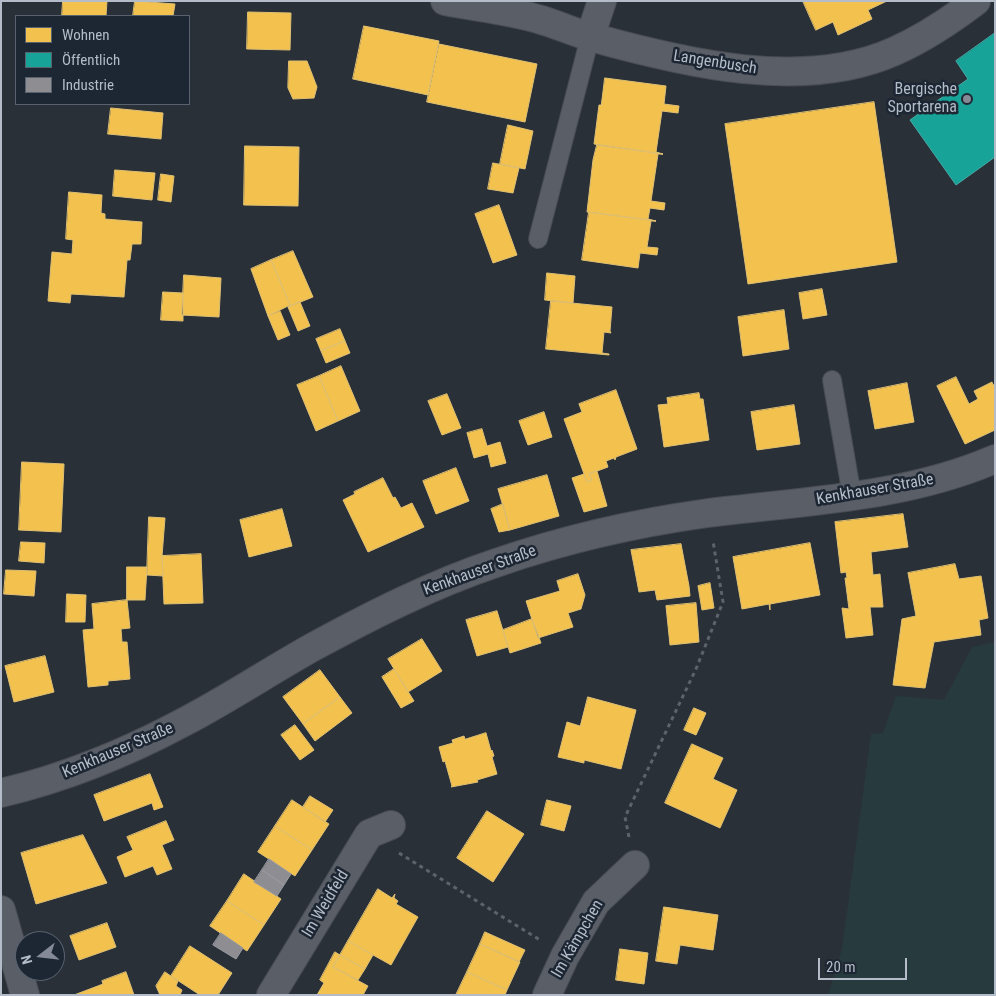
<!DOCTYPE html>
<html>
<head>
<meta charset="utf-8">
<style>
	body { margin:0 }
	#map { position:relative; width:996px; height:996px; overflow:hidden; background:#2a3038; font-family:"Roboto Condensed",sans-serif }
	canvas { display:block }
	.frame { position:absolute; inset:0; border:2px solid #b4bcc9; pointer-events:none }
	.legend { position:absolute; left:15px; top:15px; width:175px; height:90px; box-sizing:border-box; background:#1d2633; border:1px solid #59626f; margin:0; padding:6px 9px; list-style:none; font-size:15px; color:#b4bcc9 }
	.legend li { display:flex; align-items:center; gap:10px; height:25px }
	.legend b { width:25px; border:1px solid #59626f }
	.north { position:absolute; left:15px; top:931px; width:50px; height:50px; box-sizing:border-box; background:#1d2633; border:1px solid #59626f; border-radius:50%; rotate:254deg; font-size:14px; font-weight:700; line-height:20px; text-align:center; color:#b4bcc9 }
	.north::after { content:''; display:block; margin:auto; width:18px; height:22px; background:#848b96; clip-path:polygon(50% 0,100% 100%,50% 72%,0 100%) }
	.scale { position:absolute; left:818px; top:958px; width:89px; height:22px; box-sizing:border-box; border:2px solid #b4bcc9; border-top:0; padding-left:6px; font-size:15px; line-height:18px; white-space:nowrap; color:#b4bcc9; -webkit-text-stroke:4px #1d2633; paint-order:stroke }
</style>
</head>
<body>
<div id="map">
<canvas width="996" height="996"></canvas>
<div class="frame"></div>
<ul class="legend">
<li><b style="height:14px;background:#f2c14e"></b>Wohnen</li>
<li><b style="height:14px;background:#17a398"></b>Öffentlich</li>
<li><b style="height:14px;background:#8d8d92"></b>Industrie</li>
</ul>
<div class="north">N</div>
<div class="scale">20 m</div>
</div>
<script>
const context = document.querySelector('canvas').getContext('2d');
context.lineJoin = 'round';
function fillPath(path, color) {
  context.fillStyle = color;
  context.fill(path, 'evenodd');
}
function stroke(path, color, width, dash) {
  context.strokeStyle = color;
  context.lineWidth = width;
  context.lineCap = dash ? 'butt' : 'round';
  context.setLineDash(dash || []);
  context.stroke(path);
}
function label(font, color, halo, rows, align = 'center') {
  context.font = font + ' "Roboto Condensed",sans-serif';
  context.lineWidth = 5;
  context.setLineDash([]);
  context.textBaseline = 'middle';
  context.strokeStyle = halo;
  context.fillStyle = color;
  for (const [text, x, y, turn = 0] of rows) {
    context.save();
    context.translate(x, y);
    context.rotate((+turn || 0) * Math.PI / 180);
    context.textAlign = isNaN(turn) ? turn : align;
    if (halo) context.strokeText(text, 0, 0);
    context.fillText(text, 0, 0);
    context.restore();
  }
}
fillPath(new Path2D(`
	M995,642V995H828L842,949L871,734L883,733L896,696L944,700L972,647Z`), '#273a3e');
const homes = new Path2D(`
	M63,1H107L106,16H62Z
	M135,1L175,4L173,16H133Z
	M803,1H887L868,10L872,19L838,35L833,22L816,30Z
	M248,12L291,13L290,50L247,49Z
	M364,26L439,41L428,95L353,79Z
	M439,44L537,64L525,122L427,102Z
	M289,61H307L317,87L314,98L293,99L288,88Z
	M605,78L666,86L664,104L679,106L678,113L662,111L656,152L663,154L594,144L599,105H601Z
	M874,102L897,262L748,284L725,124Z
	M111,108L163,113L161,139L108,134Z
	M508,125L533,131L525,169L500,164Z
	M597,145L663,154H658L651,201L665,203L664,210L650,208L648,219L656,221L587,212L593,160Z
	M245,146L299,147L298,206L244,205Z
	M493,163L519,168L513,193L488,189Z
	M115,170L155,173L152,200L113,196Z
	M161,174L174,176L171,202L158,200Z
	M69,192L102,195L101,213L105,214V219L142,222L141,244H132L130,260H127L124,297L71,294L70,303L48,301L52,252L72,254L73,240L66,239Z
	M499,205L517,255L493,263L475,214Z
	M589,212L656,221H651L647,247L658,248L657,255L640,253L638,268L582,260Z
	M293,251L313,297L288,307L290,305L271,260Z
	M271,260L290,305L268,316L251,269Z
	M547,273L575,276L573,303L545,300Z
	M184,275L221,278L219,317L182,315Z
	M822,289L827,315L803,319L799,293Z
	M163,292L183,293V321L161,320Z
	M551,301L612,307L610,331L611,333L604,332L602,353L609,354V355L546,349Z
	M300,302L310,326L298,331L288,307Z
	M784,310L789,349L743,356L738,317Z
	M280,311L290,335L278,340L268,316Z
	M340,329L345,341L321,351L316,339Z
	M345,341L350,353L326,363L321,351Z
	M341,366L360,411L338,421L319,376Z
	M319,376L338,421L316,431L297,385Z
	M956,377L969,404L978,399L974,391L992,382L993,385L995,384V430L965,444L937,386Z
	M907,383L914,422L875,429L868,391Z
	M616,390L637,449L616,457L615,460L614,458L606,461L608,467L589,474L592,480L587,482L564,419L582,412L579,404Z
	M699,393L700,399H703L709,440L664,447L658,405L668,404L667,398Z
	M447,394L461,428L442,435L428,401Z
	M794,405L800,444L757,450L751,412Z
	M544,412L552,437L528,445L519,421Z
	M482,429L487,446L500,442L506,463L491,467L488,454L474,458L467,433Z
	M22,462L64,464L61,532L19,530Z
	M456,468L469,501L436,514L423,481Z
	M597,471L607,506L584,512L572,478L584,474L587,482L592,480L589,474Z
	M547,475L559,516L510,530L498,489Z
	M383,478L393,498L395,497L401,508L412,503L424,527L368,552L343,500L355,494L354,492Z
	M503,504L510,530L499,532L491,509Z
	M282,509L292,546L249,557L240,520Z
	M903,514L908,547L871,552L873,575L880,574L883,607H870L873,635L846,638L842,608L849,609L845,578H847L846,572L841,573L835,522Z
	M149,517L165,518L162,556L163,576L147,575Z
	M21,542L45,543L44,563L19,561Z
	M810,543L820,595L770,604V610L769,604L742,609L733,557Z
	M681,544L689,586L690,596L657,600L655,590L639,592L631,550Z
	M201,554L203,603L164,604L162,556Z
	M955,564L959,579L981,576L988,618L979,620L981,635L934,642L925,688L893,685L902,619L916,616L908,573Z
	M127,567H147L145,600H127Z
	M6,570L36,571L34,596L4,594Z
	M578,574L585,595L581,609L568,613L573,627L538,638L526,601L560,591L557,581Z
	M710,583L714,608L702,610L698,586Z
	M67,594L86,595L85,622H66Z
	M127,600L130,628L121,629L122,642H127L130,679L108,681V685L88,687L83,630L94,629L92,604Z
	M696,603L699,642L670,645L666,606Z
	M497,611L508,647L477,656L466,620Z
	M532,619L541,643L510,653L503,630Z
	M422,639L442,671L408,692L388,659Z
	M45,656L54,692L14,702L5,666Z
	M394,669L414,701L401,708L382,677Z
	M320,670L340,697L303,724L283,697Z
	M340,697L352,713L315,741L303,724Z
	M588,697L636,710L621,769L584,760V763L558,757L567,722L580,726Z
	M694,708L706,713L696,735L684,730Z
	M295,725L314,750L300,760L281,735Z
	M486,733L491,751L492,750L494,756L492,757L497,774L477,780L478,782L451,787L452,786L445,761L443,762L439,747L453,743L452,740L464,736L465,739Z
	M692,744L723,758L713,779L737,790L720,828L665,803Z
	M150,774L163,807L154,810L152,803L104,821L94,795Z
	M310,796L333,810L325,822L303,807Z
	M292,800L329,824L312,850L275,826Z
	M547,800L571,806L564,831L541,825Z
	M487,811L524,834L493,882L457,858Z
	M166,821L174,840L162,845L172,869L157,875L153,866L125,877L117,857L133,850L127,837Z
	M275,826L312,850L295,876L258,852Z
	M83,835L107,883L36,904L21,853Z
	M244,874L281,899L264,925L227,901Z
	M378,889L392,898L395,894L394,898L398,901L396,904L418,917L391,965L348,941Z
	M227,901L264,925L247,951L210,926Z
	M664,907L718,915L713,950L680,945L677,964L656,961Z
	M107,923L116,947L79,960L70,936Z
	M485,932L525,950L519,962L480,944Z
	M348,941L373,955L365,969L340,955Z
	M480,944L520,962L507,990L467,972Z
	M190,946L232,973L218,995H200L171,976Z
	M620,949L648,953L644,984L616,980Z
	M335,952L340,955L333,967L368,986L363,995H317L324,983L320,980Z
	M340,955L365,969L358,980L333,967Z
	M126,972L134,995H74L103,984L102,981Z
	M165,972L178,981L176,986L182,990L180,995H160L156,986Z
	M467,972L507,990L505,995H456Z`);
fillPath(homes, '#f2c14e');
stroke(homes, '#dfc073', 1);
const public = new Path2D(`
	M995,33V157L956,185L910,120L968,79L956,61Z`);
fillPath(public, '#17a398');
stroke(public, '#46aaa7', 1);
const industry = new Path2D(`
	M269,859L291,874L284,885L262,870Z
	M262,870L284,885L277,896L254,882Z
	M221,933L243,948L236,959L213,945Z`);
fillPath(industry, '#8d8d92');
stroke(industry, '#999ba2', 1);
const service = new Path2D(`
	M538,239L590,37
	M832,380L852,496`);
const minor = new Path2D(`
	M445,1C475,7 509,10 538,19C556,24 573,32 591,37C684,63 804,92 895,51C924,38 951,20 976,1
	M590,37L602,1
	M1,910L25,995
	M271,995L369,834L391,825
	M547,995L565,956L596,902L635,865`);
const tertiary = new Path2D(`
	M1,793C65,778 126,753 184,722C228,699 270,671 313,647C372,615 433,584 496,563C565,539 636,523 708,513C804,501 905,498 995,459`);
stroke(service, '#484c53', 20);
stroke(minor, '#484c53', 30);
stroke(tertiary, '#484c53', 30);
stroke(new Path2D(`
	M629,837L625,817L696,669L723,602L713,541
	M399,853L540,940`), '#5d636a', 3, [4, 4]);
stroke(service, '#5a5e66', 18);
stroke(minor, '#5a5e66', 28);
stroke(tertiary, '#5a5e66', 28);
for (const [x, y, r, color] of [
	[967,99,5,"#848b96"]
]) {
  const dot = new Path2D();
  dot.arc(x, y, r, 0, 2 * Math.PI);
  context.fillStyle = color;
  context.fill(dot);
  stroke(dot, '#1d2633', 2);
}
label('16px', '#b4bcc9', '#1d2633', [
	["Langenbusch",715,63,9],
	["Kenkhauser Straße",875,490,-10],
	["Kenkhauser Straße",480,571,-20],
	["Kenkhauser Straße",118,751,-23],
	["Im Weidfeld",326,904,-59],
	["Im Kämpchen",578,939,-60]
]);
label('16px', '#b4bcc9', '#1d2633', [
	["Bergische",957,90],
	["Sportarena",957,108]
], 'right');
</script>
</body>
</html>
